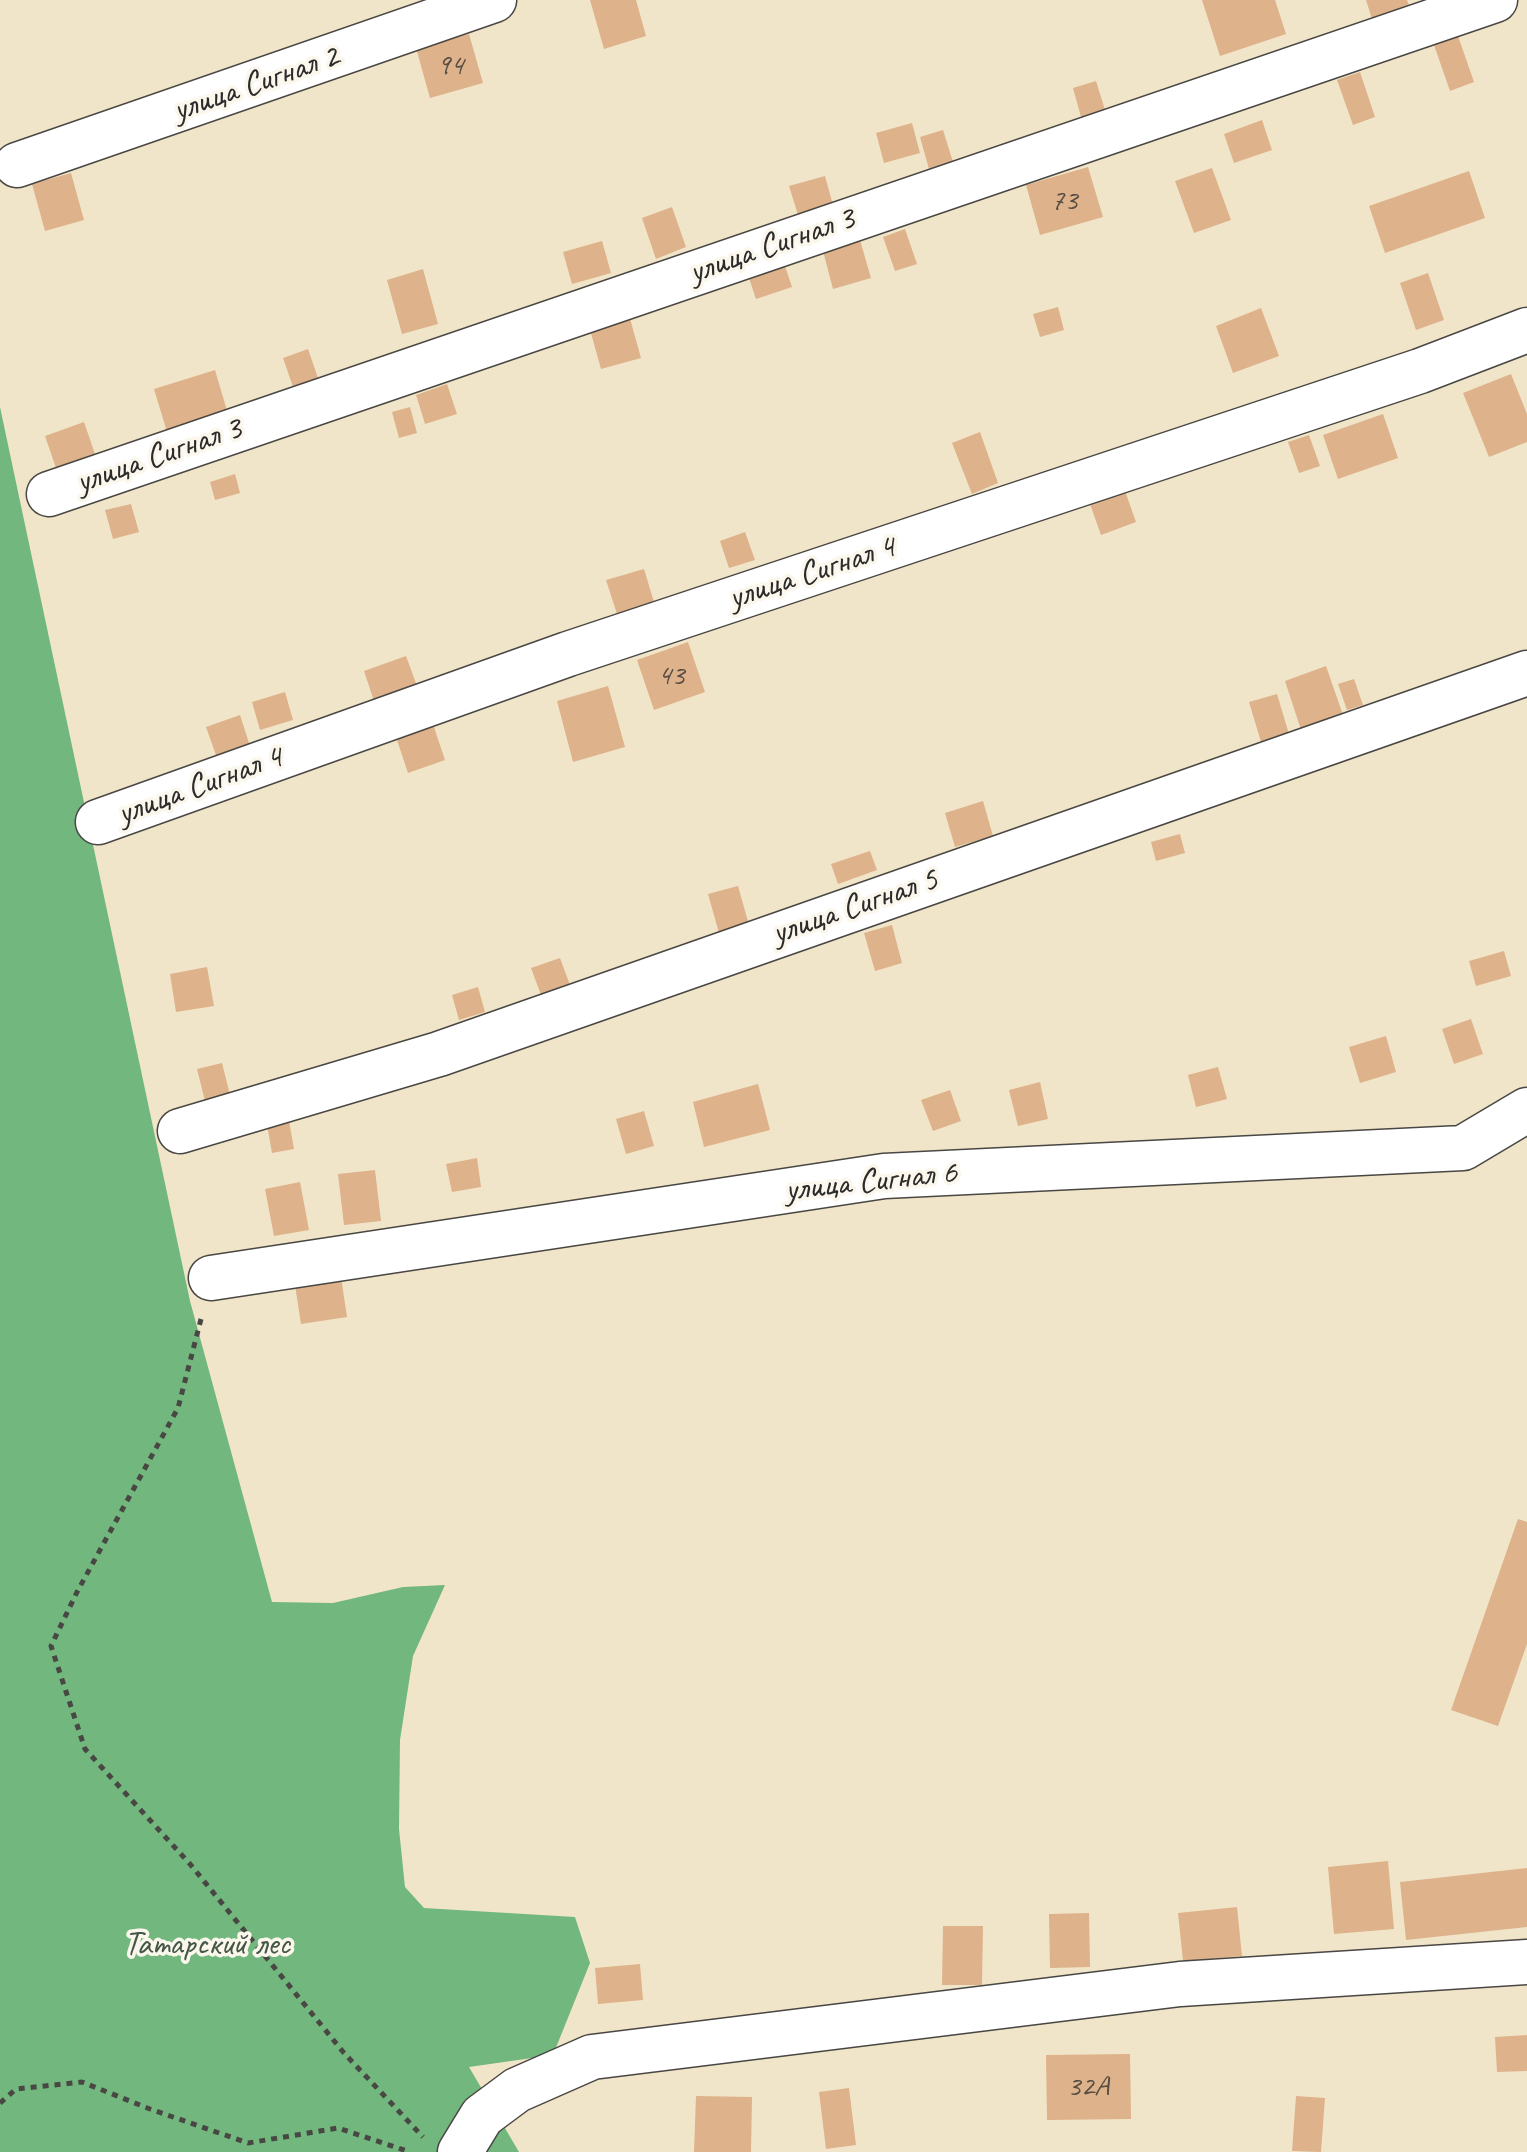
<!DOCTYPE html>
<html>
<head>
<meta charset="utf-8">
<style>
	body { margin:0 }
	canvas { display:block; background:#f1e5c9 }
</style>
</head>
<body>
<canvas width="1527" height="2152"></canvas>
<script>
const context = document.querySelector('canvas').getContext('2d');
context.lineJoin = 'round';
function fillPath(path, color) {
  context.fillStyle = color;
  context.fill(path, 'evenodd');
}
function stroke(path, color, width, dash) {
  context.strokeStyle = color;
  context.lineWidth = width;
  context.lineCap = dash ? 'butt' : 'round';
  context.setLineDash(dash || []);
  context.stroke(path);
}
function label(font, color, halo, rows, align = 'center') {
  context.font = font + ' Caveat,sans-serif';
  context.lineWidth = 7;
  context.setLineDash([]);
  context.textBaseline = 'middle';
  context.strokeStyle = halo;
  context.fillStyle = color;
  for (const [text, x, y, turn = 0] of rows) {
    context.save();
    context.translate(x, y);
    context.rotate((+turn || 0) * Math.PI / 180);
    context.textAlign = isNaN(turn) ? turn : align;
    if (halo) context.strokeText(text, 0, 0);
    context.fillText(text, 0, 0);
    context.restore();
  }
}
fillPath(new Path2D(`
	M0,407L190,1301L272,1602L333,1603L403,1587L445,1585L413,1656L400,1740L399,1829L405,1887L424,1908L575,1917L590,1963L553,2055L469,2067L519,2152H0Z`), '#72b87e');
fillPath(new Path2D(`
	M590,0H636L646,36L604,49Z
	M1202,0H1275L1286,34L1220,56Z
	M1366,0H1407L1409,5L1372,19Z
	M469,34L483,83L430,98L416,48Z
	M1458,36L1474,82L1450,91L1434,45Z
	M1360,72L1375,117L1353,125L1337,80Z
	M1096,81L1105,110L1081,117L1073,88Z
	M1262,120L1272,150L1234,163L1224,134Z
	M912,123L920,153L884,163L876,133Z
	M943,130L953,162L929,169L920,137Z
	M1088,167L1103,217L1040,235L1026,185Z
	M1212,168L1231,220L1194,233L1175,181Z
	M1469,171L1485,218L1385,253L1369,206Z
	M71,173L84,220L45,231L32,184Z
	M825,176L833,205L798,215L789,186Z
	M672,207L686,247L656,259L642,218Z
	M905,229L917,264L895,271L883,237Z
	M860,240L871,278L833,289L823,251Z
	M602,241L611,273L572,284L563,252Z
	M781,254L792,287L756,299L745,266Z
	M423,269L438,324L402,334L387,280Z
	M1428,273L1444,320L1416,330L1400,283Z
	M1058,307L1064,330L1040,337L1033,314Z
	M1261,308L1279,356L1233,373L1216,326Z
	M629,315L641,358L601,369L589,326Z
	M308,349L318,378L293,387L283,358Z
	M215,370L228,414L167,432L154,389Z
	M1511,374L1527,414V442L1489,457L1463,393Z
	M447,384L457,414L425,424L416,395Z
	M410,407L417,433L399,438L392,412Z
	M1383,414L1398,458L1338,479L1323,435Z
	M84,422L96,457L57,471L45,436Z
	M980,432L998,483L972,494L952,443Z
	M1309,435L1320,466L1299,473L1288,442Z
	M235,474L240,493L215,500L210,482Z
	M1124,488L1136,522L1101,535L1089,501Z
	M131,504L139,532L113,539L105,510Z
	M745,532L755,560L729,568L720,541Z
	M644,569L654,602L617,614L606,580Z
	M688,642L705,692L654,710L637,660Z
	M406,656L417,686L374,701L364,671Z
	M1326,666L1343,715L1301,730L1285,681Z
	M1354,679L1363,705L1347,710L1338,684Z
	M608,686L625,747L573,762L557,701Z
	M285,692L293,720L260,730L252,702Z
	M1277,694L1289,734L1261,742L1249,702Z
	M240,715L250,746L217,758L206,727Z
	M433,724L445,760L408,773L396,737Z
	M983,801L993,836L955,847L945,813Z
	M1180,834L1185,853L1156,861L1151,842Z
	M870,851L877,870L838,884L831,864Z
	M738,886L749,925L719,933L708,894Z
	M892,925L902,963L875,971L864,933Z
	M1504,951L1511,976L1476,986L1469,961Z
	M560,958L570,985L541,995L531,968Z
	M207,967L214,1006L176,1012L170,974Z
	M478,987L485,1012L459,1020L452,995Z
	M1471,1019L1483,1054L1454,1064L1442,1029Z
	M1386,1036L1396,1072L1360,1083L1349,1047Z
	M222,1063L231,1099L206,1105L197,1069Z
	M1218,1067L1227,1099L1196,1107L1188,1075Z
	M1040,1082L1048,1119L1018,1126L1009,1090Z
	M758,1084L770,1130L704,1147L693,1102Z
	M950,1090L961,1121L933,1131L921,1100Z
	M644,1111L654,1146L626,1154L616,1119Z
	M288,1115L294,1149L272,1153L266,1119Z
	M477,1158L481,1187L452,1192L446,1164Z
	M375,1170L381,1221L344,1225L338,1174Z
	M300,1182L309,1230L274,1236L265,1189Z
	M341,1277L347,1317L301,1324L295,1285Z
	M1518,1519L1527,1522V1644L1498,1726L1451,1710Z
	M1388,1861L1394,1929L1334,1934L1328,1867Z
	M1527,1868V1927L1406,1940L1400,1882Z
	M1237,1907L1242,1956L1183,1961L1178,1913Z
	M1089,1913L1090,1967L1050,1968L1049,1914Z
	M943,1926H983L982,1985H942Z
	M640,1964L643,2000L598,2004L595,1968Z
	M1527,2035V2071L1497,2072L1495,2037Z
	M1130,2054L1131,2119L1047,2120L1046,2055Z
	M849,2088L856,2145L826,2149L819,2092Z
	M696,2096L752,2097L751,2152H694Z
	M1296,2096L1325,2098L1321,2152L1292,2151Z`), '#deb28a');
const minor = new Path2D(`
	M17,165L494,0
	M49,494L1495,0
	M98,822L568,654L1420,371L1527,330
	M180,1131L439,1054L1527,673
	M211,1278L884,1176L1463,1148L1527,1110
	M460,2152L482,2116L517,2090L592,2057L1180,1984L1527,1962`);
stroke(minor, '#494743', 47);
stroke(new Path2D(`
	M201,1319L178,1408L77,1592L51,1646L85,1749L190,1864L344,2053L423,2137
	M0,2103L16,2089L82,2082L150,2109L248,2143L338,2128L410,2152`), '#494743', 5, [6, 6]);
stroke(minor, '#fff', 44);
label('30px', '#584d43', null, [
	["94",450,66],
	["73",1064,201],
	["43",671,676],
	["32А",1088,2087]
]);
label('34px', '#2b2b2b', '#fbf7ec', [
	["улица Сигнал 2",256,84,-19],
	["улица Сигнал 3",772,246,-19],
	["улица Сигнал 3",159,456,-19],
	["улица Сигнал 4",812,573,-18],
	["улица Сигнал 4",200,786,-20],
	["улица Сигнал 5",855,907,-19],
	["улица Сигнал 6",871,1182,-6]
]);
label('34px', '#445646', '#fbf7ec', [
	["Татарский лес",207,1945]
]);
</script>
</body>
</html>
